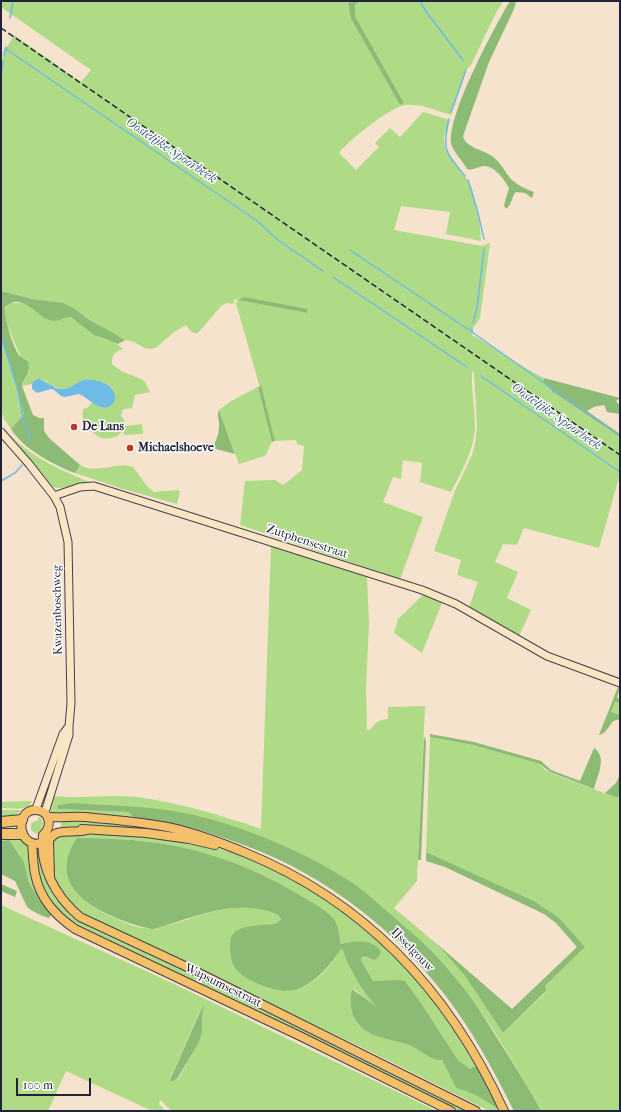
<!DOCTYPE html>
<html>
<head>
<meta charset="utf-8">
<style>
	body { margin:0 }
	#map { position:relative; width:621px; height:1112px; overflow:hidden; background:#f6e3cd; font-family:"IM FELL French Canon",serif }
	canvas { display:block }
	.frame { position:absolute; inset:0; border:2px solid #22223b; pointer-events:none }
	.scale { position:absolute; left:16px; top:1078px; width:75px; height:18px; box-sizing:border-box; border:2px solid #22223b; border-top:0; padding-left:5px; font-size:12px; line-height:14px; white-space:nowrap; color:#22223b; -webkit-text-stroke:3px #fff; paint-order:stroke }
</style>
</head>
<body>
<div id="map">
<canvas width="621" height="1112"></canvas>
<div class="frame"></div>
<div class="scale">100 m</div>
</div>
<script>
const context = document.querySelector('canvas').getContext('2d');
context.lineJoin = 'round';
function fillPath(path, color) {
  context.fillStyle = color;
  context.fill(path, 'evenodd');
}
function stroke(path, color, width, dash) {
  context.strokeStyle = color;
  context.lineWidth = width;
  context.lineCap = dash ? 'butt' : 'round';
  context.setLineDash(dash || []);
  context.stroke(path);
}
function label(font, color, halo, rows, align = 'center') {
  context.font = font + ' "IM FELL French Canon",serif';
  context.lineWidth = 3;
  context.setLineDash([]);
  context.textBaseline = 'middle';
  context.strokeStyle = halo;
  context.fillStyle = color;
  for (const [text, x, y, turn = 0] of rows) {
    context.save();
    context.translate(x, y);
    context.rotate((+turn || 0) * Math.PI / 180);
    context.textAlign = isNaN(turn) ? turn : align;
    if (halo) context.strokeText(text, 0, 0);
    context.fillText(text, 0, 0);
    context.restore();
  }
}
fillPath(new Path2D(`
	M1,1H351L348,5L351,19L400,105L404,103L355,16V5L360,1H503L496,13L471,65L467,69L451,115C437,111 420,103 406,105C391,106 348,141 339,153L356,170L379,147L375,143L390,128L400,137L423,112L450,120L444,137L445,148L465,176L472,188L480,226L481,241L446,234L450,212L401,206L394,230L482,246L490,243L480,318L476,325L473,327L472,335C497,348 519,366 544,378L543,382L553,392L620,437V474L599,548L524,528L517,545L503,544L495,562L518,572L507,598L531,610L519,636L469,607L478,582L457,575L461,560L434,551L454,493L472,455L475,444L477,427L474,373L472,371C471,389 475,408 475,426C474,451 462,471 451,492L420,482L422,463L403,460L401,479L393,477L383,502L423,517L400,579L240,525L245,481L275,480L283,485L302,470L304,446L297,444L296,440L275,441L236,303L238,300L235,299L233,304L227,303L221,306L198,333C191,334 190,330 186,325L174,332L157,347L151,349L145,348L132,341L125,340L106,330L75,309L50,301L33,299L1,291V69L4,49L7,47L14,35L81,82L91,70L1,7ZM239,300L307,309V313H306Z
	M11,303H20L25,304L54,321L64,317H71C82,322 89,333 100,338C110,342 115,341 123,349C116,351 111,355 112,364L121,371L141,379L145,382L150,392L135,395L132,408L123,409L121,416L124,420L125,426L142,424L143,434L124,435L123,431C119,436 110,440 103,438C96,437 84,426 83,419C82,416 83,413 83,409L87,408L93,402L102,408L94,380L82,381L68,388L61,389L52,386L44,380H35L32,384L22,386L29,371C23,361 0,317 6,307C7,305 9,304 11,303Z
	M1,335L24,414L11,429L4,419L1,410Z
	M258,387L272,442L265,456L239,464L219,410L231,401Z
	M11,436C34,459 63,471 92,483C81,484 62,490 53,487Z
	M80,465C97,475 115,461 133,467C140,475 145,486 154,492L178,490L180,492L177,504L123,489L75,473Z
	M271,546L367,577L369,623L366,689L367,730H370C376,722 378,720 388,719V707L425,706L417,881L394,908L437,944L465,976L503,1033L547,991L545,986L585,947L544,908L534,901L426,852L430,737L473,745L540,764L545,770L556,775L620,799V1111H541C517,1066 490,1022 459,982C443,960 423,943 403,925C388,912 373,897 356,886C298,847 230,820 160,810C138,807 116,805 93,804C81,804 68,803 57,805L58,809L128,812L136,818L53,814C47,809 50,803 52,796C80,799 109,794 137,797C179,803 221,815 261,829Z
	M423,595L442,603L422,653L394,633L398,619Z
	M615,702L619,703L620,702V715L611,712Z
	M32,801C28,812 11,808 1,808V802Z
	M1,810H21L15,816L1,818Z
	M39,817L42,819L43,824L39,834C32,833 29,829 32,823L38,820Z
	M85,821L129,824V827H61V822Z
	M102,832L191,841L252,858L291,876L359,922L393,952L431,996L436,1005L454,1027L477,1065L470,1069L458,1060L421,1003L405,981H373L361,960L362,957L365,956L374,960L350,942L341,944C339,936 337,925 333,918C328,911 306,898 298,894C254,867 201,848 150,842C126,839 101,838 77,838C50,878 80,903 115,918C124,922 134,927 144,928C155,929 169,925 179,922C206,914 237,902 265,910C271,912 277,914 281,919L277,923L245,928L233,933C228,943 229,959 236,968C246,983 280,994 298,989C316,983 333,964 342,947L353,973L378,1008L354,989H352C347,1011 355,1028 376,1036C387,1040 398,1041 409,1045C420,1049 431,1062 442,1060L456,1088C470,1092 490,1098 499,1111H489L371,1052L86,915C71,903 53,887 52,867C52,858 52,850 52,841L60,835Z
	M1,836H18L29,844L47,908L40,901L29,883L24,862L9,840L1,841Z
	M35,851L41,852C46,919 94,929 147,951C167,959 185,970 204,980L472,1111H457L338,1052L81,929L54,908L38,879Z
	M1,905L170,982L437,1111H172L160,1100L159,1104L166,1111H152L66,1071L48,1111H1ZM202,1006C207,1035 191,1055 178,1079L169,1081Z`), '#afdb87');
fillPath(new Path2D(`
	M351,1H360L355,5V16L404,103L400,105L351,19L348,4Z
	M510,1L516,2L514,9L489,62L463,136C465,147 483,150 492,156C500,162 504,170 510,178C517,185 525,189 534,192L532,198L525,193L516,192C511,197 512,205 506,209L504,205L509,188C504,179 494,165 483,166C477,167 473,171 467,169C463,161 455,154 452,146C443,122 496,24 510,1Z
	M1,291L33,299L63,303L75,309L90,320L125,340L118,344L94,335L71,317C65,317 59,321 53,321C38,319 22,290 5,307C4,317 13,349 20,356C22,358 25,360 28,361C31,374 25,375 22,386L33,415L39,418H44V431L49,438L80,465L75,473C54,465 23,449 11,429L24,414L1,335Z
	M244,297L307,309V313L238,300Z
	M544,378L620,398L616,401L620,406V414L607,412L604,405L594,407L587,411L620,434V437L553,392L543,382Z
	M261,386L275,441L272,442L258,387Z
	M219,410L235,454L212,448C216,442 219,434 219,426C220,420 216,416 219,410Z
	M618,687L620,688L617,697L620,701V703L615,702L611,712L620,715V720C609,718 610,733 599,735Z
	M430,734L474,742L541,761L551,770L580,781L594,748C608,757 597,776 594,789L550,772L540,764L473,745L430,737Z
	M424,736L426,741L421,860H418Z
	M620,774V792L618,798L605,793L616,783Z
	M71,803C109,805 147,806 185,813C242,825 309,853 357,886C373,898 388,912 403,925C423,942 442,960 458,981C474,1000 487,1022 501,1044C515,1066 529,1088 541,1111H514C494,1071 472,1030 445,995C395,930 326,876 249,847C227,839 206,831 183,826C170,823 157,821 144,819C142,818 138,819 136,818C133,816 130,814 128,812L58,809L57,805Z
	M77,838C101,838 126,839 150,842C202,848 253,867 298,894C307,899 327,910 333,918C338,924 339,936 341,944C355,941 373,938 381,952L378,958L374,960L365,956L362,957L361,960L373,981L400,980L405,981L421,1003L458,1060L470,1069L477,1065L498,1109C485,1099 471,1092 456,1088L442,1060C431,1062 420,1049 409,1045C398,1041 387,1040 376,1036C355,1028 347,1011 352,989L376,1006C361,989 349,969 342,948C331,964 315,984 295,990C278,994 246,982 236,969C232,964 231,958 230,952C230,947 229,938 233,934C240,924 266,926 277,923L281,919C278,914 273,913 268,911C230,900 189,919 153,929C139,927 125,922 112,916C77,901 51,876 77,838Z
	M9,840L24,862L29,883L40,901L52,912L50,917L48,918C40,915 33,912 27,907L15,881L1,874V841Z
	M426,852L534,901L559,918L585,947L545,986L547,990L503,1033L465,976L437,944L512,1009L577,947L556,923L544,914L445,867L426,861Z
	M1,884L17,891L15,897L1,891Z
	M203,1005L202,1032L199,1042L177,1079L169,1082Z`), '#8bbb74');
fillPath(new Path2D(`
	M39,379C47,381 53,389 61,389C68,390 75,384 81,381C92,377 115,383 115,398C115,402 112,405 108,407C99,411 87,397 79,394L65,397L61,396L54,390L51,389L37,393L32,389V384L35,380Z`), '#6ebbe8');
stroke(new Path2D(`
	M420,1L427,13L463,60
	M10,18L13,1
	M6,49L257,221L278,240L323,271
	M4,55L6,47
	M1,76L3,61
	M451,112L466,70
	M449,119C442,151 445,151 465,176
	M468,180L477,209L484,239
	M350,250L472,332
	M333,277L467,367
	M473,323L477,308L484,249
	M472,328V332L554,390L553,392
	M1,336L18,390L24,423L29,433V440
	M481,376L620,472
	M555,390L620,436
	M1,481L15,473L22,465`), '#6ebbe8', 1.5);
const secondary = new Path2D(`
	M1,432L29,464L54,496L80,487L94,486L422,590L456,604L547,656L620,683
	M37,806L63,734L69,726
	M46,809L69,735V726L71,704L68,542L60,507L54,496`);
const primary = new Path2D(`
	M52,817C63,818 74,816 85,817C114,820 144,822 172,828C198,834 222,843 246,853C368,903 450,993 504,1111
	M82,829L146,833L189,839L215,845
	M87,830C77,833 66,830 57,833C52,835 49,841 45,842C18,853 13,809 36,810C51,811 52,827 43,835C39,867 56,897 80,917L185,966L476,1111
	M49,840L50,877
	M32,843C33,853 33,864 35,874C40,899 55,915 75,929L302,1037L451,1111`);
const highway = new Path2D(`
	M1,822L22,820
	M1,834H22`);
stroke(secondary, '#423f51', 9);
stroke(primary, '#423f51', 10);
stroke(highway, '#423f51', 12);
stroke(secondary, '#fbe6c3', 7);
stroke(primary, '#f4c16a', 8);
stroke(highway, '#f4c16a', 10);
stroke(new Path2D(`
	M1,28L620,455`), '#22223b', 1.5, [6, 3]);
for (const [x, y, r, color] of [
	[74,427,4,"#c8321e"],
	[130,448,4,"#c8321e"]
]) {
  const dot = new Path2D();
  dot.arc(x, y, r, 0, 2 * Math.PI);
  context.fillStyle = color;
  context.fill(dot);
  stroke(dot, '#fff', 1.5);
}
label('bold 12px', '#22223b', '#fff', [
	["De Lans",82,427],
	["Michaelshoeve",138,448]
], 'left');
label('12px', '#22223b', '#fff', [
	["Zutphensestraat",307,542,18],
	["Kwazenboschweg",58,610,-91],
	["IJsselgouw",412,950,46],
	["Wapsumsestraat",223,986,26]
]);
label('italic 13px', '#405f80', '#fff', [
	["Oostelijke Spoorbeek",171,151,34],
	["Oostelijke Spoorbeek",556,417,35]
]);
</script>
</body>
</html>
